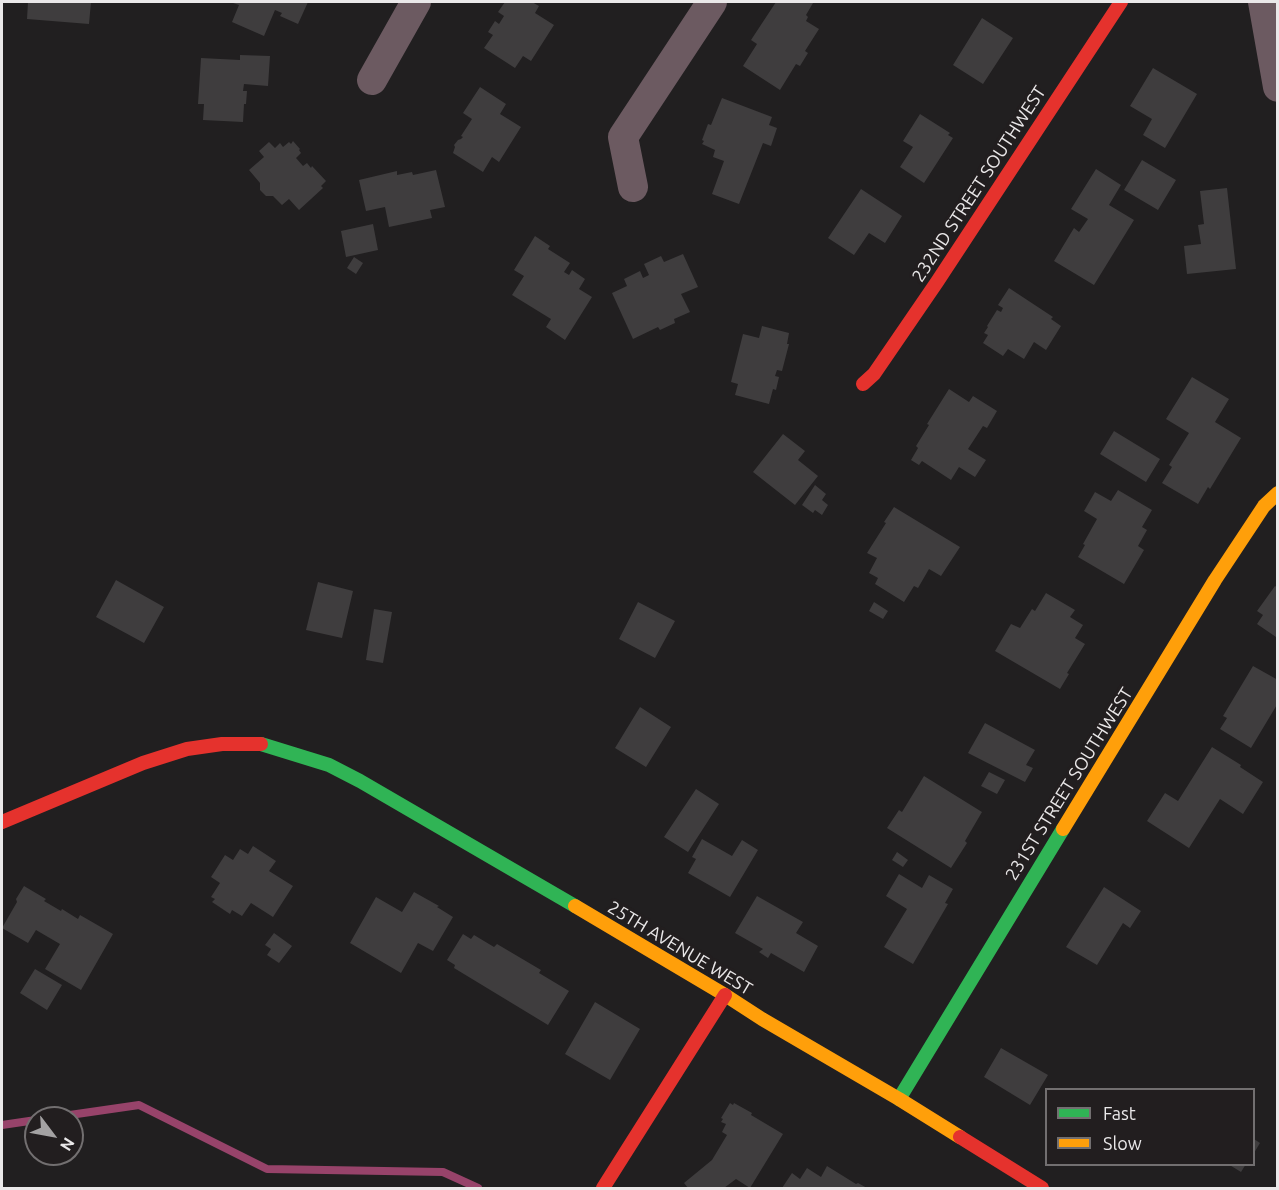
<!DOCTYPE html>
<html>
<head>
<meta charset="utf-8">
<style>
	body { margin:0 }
	#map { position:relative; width:1279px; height:1190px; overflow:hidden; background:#211f20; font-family:Ubuntu,sans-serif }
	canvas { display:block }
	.frame { position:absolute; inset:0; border:3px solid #eae8e9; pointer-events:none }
	.legend { position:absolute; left:1045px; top:1088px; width:210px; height:78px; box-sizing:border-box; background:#221e1f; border:2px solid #726f70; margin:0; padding:8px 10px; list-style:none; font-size:18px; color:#eae8e9 }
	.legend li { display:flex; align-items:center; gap:12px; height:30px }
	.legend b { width:30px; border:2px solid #726f70 }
	.north { position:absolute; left:24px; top:1106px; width:60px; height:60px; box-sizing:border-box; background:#221e1f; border:2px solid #726f70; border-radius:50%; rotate:122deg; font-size:16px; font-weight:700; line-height:24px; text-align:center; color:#eae8e9 }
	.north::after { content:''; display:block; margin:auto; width:21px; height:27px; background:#a4a2a3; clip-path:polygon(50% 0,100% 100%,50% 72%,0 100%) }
</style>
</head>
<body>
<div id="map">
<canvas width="1279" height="1190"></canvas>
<div class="frame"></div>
<ul class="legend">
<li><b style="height:8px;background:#30b455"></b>Fast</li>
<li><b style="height:8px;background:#ff9f0a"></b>Slow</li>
</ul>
<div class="north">N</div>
</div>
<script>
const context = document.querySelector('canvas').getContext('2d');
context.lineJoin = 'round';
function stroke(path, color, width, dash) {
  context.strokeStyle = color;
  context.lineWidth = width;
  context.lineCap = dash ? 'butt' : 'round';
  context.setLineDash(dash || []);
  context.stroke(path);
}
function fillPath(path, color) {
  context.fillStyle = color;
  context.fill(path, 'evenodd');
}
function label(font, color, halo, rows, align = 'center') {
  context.font = font + ' Ubuntu,sans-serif';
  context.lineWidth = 6;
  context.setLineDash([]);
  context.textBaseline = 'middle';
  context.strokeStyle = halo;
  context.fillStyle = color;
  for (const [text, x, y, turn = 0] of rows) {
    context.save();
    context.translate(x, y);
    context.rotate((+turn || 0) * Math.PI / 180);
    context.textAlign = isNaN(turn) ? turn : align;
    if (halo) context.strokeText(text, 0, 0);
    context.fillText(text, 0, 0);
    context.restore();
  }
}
stroke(new Path2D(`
	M49,1118L139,1105L267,1169L443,1172L478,1188
	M2,1125L36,1120`), '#97436a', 8);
fillPath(new Path2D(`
	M28,2H91L89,24L27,19Z
	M230,2H308L298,24L280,16L282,13L275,10L264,36L232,22L239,5Z
	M505,2H532L539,6L535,13L554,25L531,61L523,56L515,68L484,48L493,35L488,32L495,21L499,24L504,16L498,12Z
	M776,2H811L813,3L806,15L808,17L806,21L819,29L805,51L808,53L800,66L796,64L780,90L743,66L757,44L751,40Z
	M982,18L1013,38L983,84L953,65Z
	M240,55L270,56L268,86L244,84L243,91H247L246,104H244L243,122L203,120L204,104H198L201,58L240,60Z
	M1153,68L1197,94L1165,148L1143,135L1152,119L1130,106Z
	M480,87L506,104L500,114L521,127L499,162L492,157L483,172L453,153L455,147L454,145L458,140L461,139L463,137L461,136L472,119L463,113Z
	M722,98L772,117L769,125L777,128L771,146L763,143L739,204L712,194L724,161L713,157L715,150L702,144L704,141L702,140L708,124L711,125Z
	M920,114L950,133L948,135L953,138L924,183L900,167L913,147L903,141Z
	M293,141L300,149L299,150L301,153L296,158L303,166L307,163L311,168L312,166L326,181L321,186L323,188L299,210L289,199L282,205L273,196H266L260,190V183L249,170L264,157L259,151L269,142L275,148L280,143L283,147L289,142L291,144Z
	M1142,160L1176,180L1158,210L1124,190Z
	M1096,169L1121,185L1109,205L1134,220L1094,285L1054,261L1074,228L1079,232L1088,219L1071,209Z
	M436,170L445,207L430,210L432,218L389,227L385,207L366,211L359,180L397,171V175L412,172L413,175Z
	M1227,188L1236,269L1187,274L1184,246L1201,244L1198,225L1204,224L1200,191Z
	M861,189L902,216L885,243L869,233L854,255L828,238Z
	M373,224L378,250L346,257L341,231Z
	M535,236L550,246L548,249L570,263L564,272L569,275L572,270L585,279L579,289L592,297L565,340L546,327L551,319L512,295L524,276L514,270Z
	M683,254L698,287L681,294L690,312L674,319L675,323L660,330L658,327L633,339L612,293L627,286L624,279L640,271L643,278L649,275L644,264L661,256L664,262Z
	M354,257L363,263L356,274L347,268Z
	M1009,288L1053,317L1051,319L1061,326L1046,350L1034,342L1024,359L1008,349L1003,356L983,343L988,335L984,333L988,327L987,326L997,310L1001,312L1003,308L998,305Z
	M762,326L789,333L787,344H789L782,371L777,370L775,376L779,377L776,390L773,389L769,404L735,395L738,384L731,382L743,334L759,338Z
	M1192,377L1229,399L1215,422L1241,438L1210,489L1208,487L1198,504L1162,483L1172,467L1169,465L1189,433L1166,419Z
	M949,389L969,402L973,396L997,411L987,428L983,426L968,449L986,460L975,477L959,467L951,480L922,461L919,465L911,460L918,448L916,446L929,425L927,424Z
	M1114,431L1160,459L1146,482L1100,454Z
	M783,434L805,451L798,460L818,476L795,505L753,472Z
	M815,485L826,494L822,500L828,505L822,515L815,510L813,513L802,505Z
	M1118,490L1152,510L1142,527L1147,530L1138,546L1144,550L1124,584L1078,557L1085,545L1083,544L1097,519L1084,511L1095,492L1111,501Z
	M894,507L960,547L941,576L929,569L918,588L914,586L904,602L875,584L878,578L869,573L877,558L867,553L886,523L884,522Z
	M116,580L164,607L144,643L96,617Z
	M318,582L353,591L342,638L306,630Z
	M1275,586L1278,588V635L1276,637L1257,624L1263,615L1257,611Z
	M1046,593L1075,610L1070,617L1083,625L1075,638L1085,644L1067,673L1069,674L1060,689L995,651L1011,624L1020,628L1032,609L1035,611Z
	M638,602L675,621L655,658L619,639Z
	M874,602L888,611L883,619L869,611Z
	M374,609L392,612L383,663L366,660Z
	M1253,666L1278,680V703L1251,748L1220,729L1227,718L1223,716Z
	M640,707L671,727L646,767L615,748Z
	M985,723L1035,750L1026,765L1033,768L1025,782L968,753Z
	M1212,747L1241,765L1240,767L1263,782L1243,814L1220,799L1189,848L1147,821L1165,793L1178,801Z
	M989,772L1005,780L997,794L981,786Z
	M924,776L982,812L965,841L967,843L951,868L887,828L899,810L902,812Z
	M696,789L719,804L688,852L664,837Z
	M702,839L732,856L742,840L758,850L730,897L688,873L696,859L692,857Z
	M253,846L276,861L269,871L293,886L273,917L251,903L242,916L232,910L230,914L212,902L215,899L211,897L220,883L211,877L225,855L233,860L240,849L248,854Z
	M897,852L908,860L903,867L892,860Z
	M899,874L922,888L929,875L953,889L945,903L948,904L913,964L884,947L907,909L886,896Z
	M24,886L46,899L44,901L61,911L62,909L78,919L80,915L113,934L81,990L45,969L60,944L36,930L28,943L2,928L17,902L16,899Z
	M1104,887L1141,911L1130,928L1123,923L1097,965L1066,947Z
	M414,892L439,906L437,907L453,917L433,951L418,943L401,973L350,943L376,897L402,912Z
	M757,896L803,922L796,933L818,946L804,972L771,953L768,958L759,952L763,949L735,933Z
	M274,933L292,946L279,963L267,955L271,949L265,945Z
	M463,934L471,939L474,935L494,947L497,944L541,970L539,973L569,991L548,1025L454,968L455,965L447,960Z
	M35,969L62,985L47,1010L20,993Z
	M595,1002L640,1029L610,1080L565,1054Z
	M1001,1048L1048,1075L1030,1105L984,1077Z
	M730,1103L733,1105L734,1103L752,1113L751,1115L783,1134L750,1188L736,1179L724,1188H688L684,1183L712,1160L727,1135L722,1132L726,1124L721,1122L723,1119L721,1118Z
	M1254,1139L1260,1143L1254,1153Z
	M1228,1164H1246L1241,1172Z
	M827,1166L856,1184L858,1183L867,1188H782L792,1173L800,1179L807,1168L821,1177Z`), '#3f3d3e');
stroke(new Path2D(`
	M1263,2L1278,87
	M372,80L416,2
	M633,187L623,137L712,2`), '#6c5a61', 30);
stroke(new Path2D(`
	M261,744L329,765L360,781L575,906
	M899,1099L1063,829`), '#30b455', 14);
stroke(new Path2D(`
	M1063,829L1215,580L1264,506L1278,493
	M575,906L725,995L762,1019L899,1099L960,1137`), '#ff9f0a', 14);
stroke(new Path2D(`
	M863,384L874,374L937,282L1121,2
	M2,822L143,763L187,749L222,744H261
	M960,1137L1042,1188
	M603,1188L725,995`), '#e5322d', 14);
label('18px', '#eae8e9', '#221e1f', [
	["232ND STREET SOUTHWEST",979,184,-57],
	["231ST STREET SOUTHWEST",1069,784,-58],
	["25TH AVENUE WEST",680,948,31]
]);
</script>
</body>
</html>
